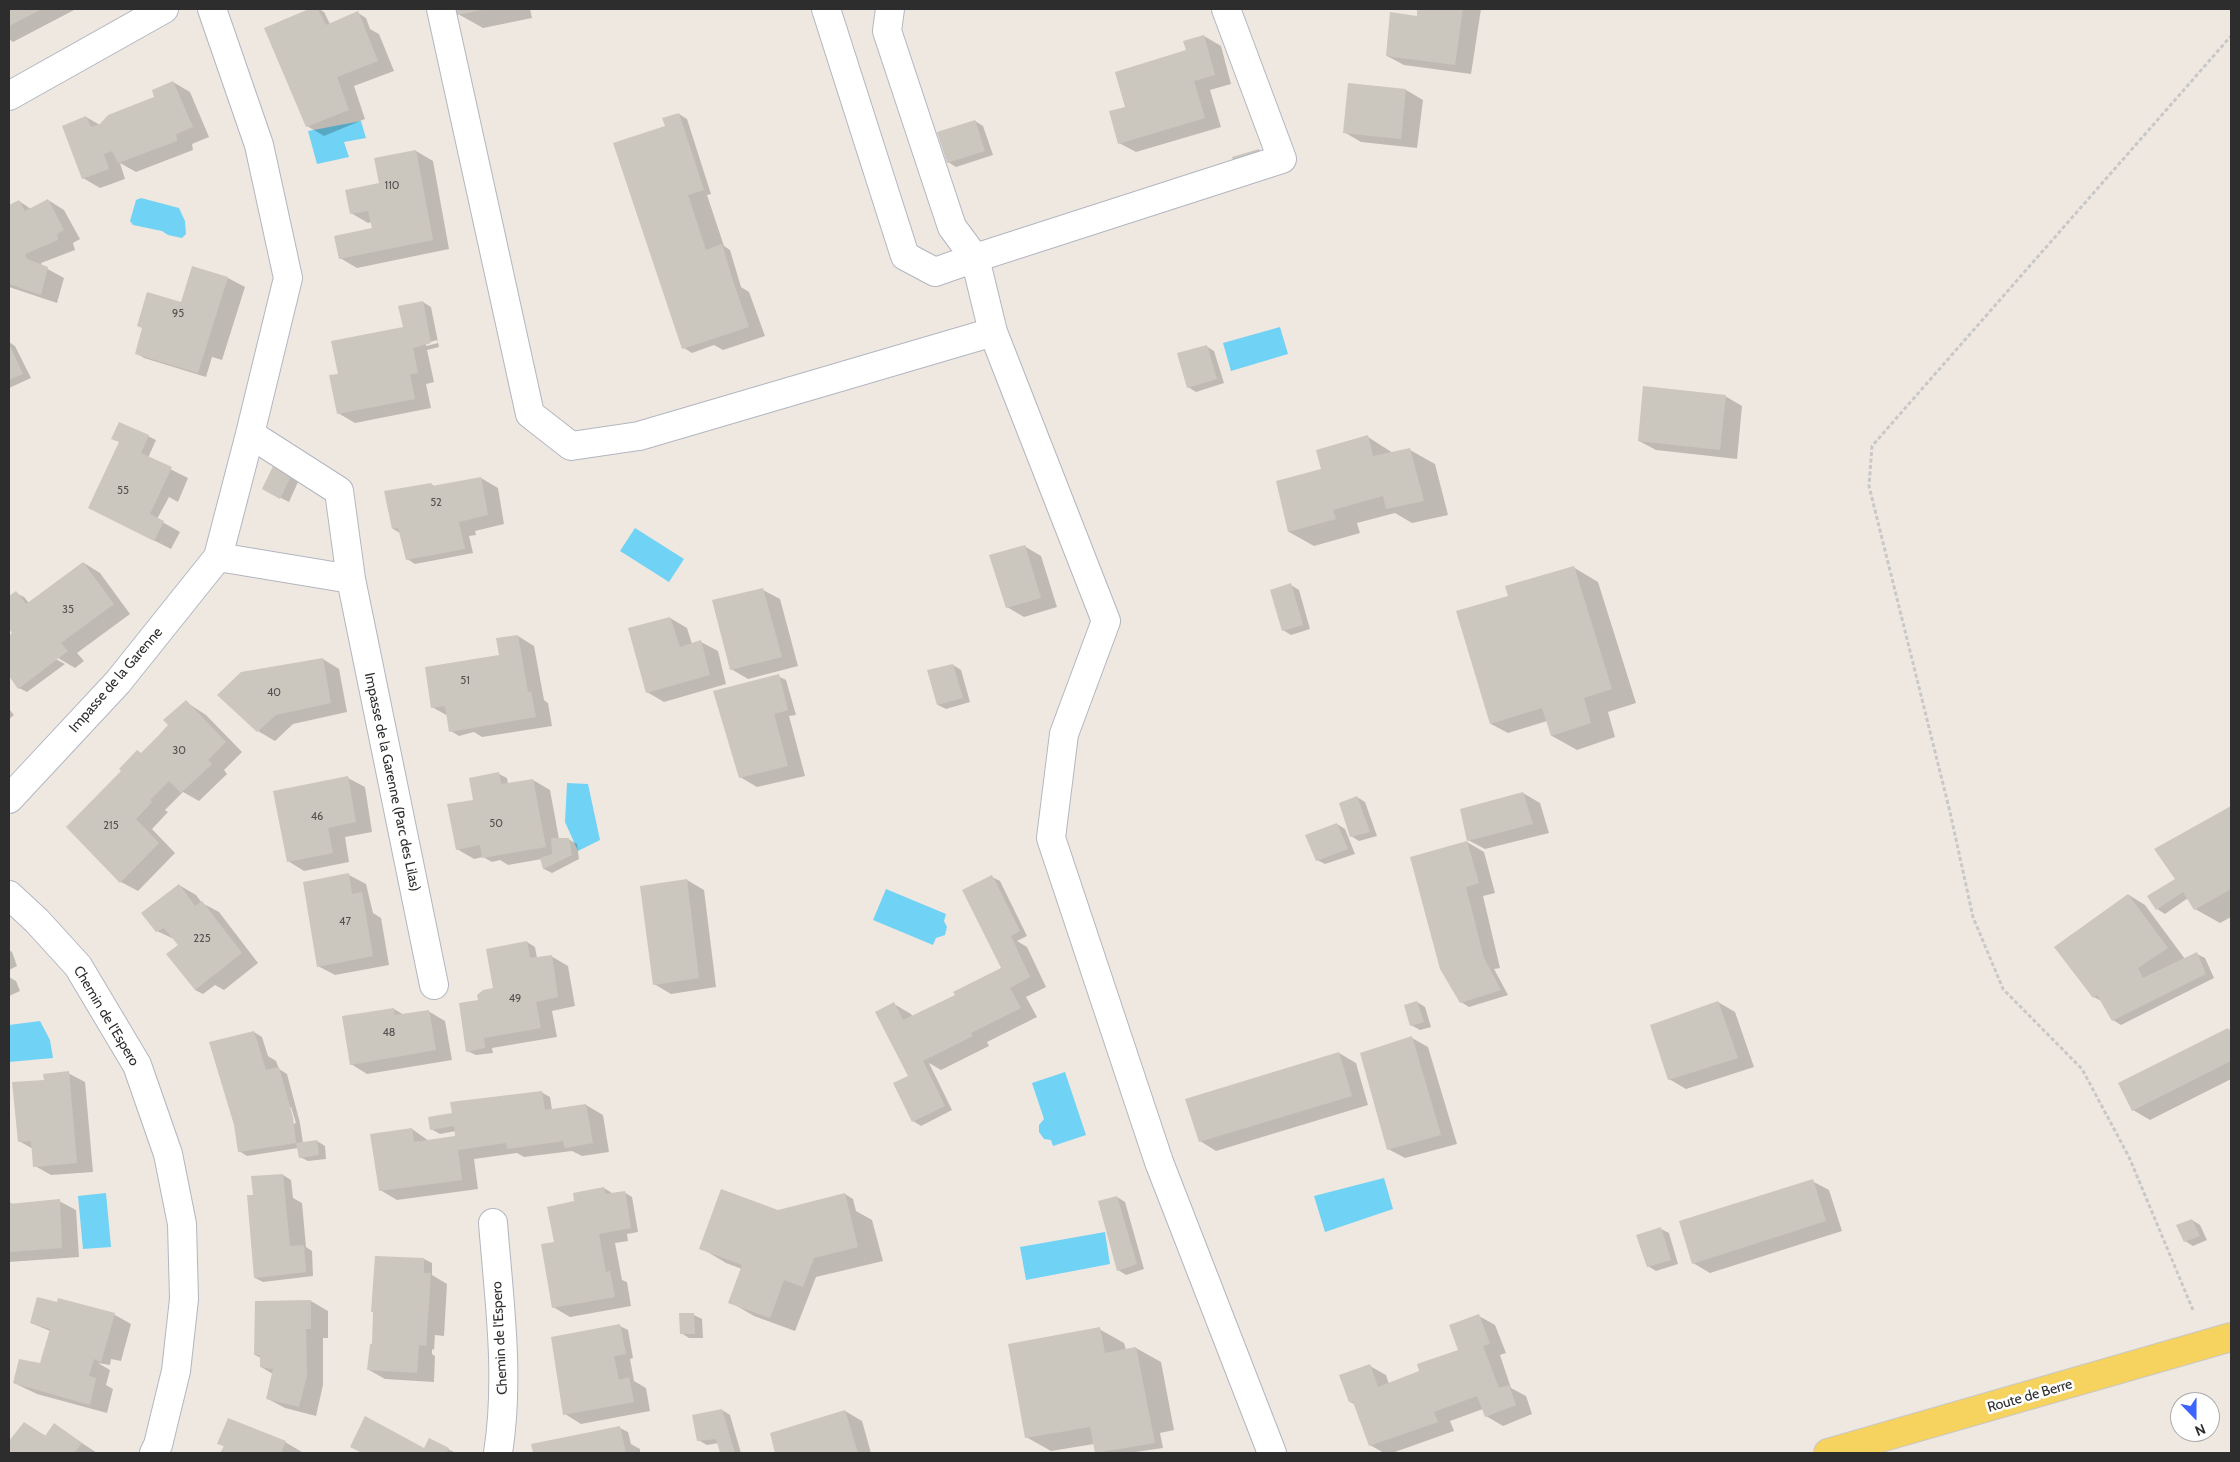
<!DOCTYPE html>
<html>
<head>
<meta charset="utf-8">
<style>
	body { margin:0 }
	#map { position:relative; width:2240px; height:1462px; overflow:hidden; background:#efe8e0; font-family:Cabin,sans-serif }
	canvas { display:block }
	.frame { position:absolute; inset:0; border:10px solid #2d2d2d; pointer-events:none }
	.north { position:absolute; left:2170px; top:1392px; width:50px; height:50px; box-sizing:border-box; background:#fff; border:1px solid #ababab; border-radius:50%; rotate:158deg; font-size:14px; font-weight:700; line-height:20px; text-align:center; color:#2d2d2d }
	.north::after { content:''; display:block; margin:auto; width:18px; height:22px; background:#3d63ff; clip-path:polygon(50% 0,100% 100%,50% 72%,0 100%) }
</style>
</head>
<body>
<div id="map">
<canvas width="2240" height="1462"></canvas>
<div class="frame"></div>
<div class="north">N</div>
</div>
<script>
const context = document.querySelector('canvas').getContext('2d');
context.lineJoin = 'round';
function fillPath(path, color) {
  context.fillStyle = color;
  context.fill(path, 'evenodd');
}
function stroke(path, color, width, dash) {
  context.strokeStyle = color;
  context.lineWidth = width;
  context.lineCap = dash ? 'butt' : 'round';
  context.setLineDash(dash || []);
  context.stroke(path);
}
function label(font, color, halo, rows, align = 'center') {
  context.font = font + ' Cabin,sans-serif';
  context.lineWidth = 5;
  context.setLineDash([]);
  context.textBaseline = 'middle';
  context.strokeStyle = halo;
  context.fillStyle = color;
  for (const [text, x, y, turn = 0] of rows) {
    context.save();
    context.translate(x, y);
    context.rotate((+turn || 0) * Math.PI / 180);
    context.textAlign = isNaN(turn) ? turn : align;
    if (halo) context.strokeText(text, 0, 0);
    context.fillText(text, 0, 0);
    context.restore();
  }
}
fillPath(new Path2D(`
	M361,121L366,138L344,142L349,157L317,164L308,131Z
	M141,198L179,208L185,221L186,234L182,238L168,235L162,231L133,225L130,221L136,200Z
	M1280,327L1288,354L1231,371L1223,343Z
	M635,528L684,559L669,582L620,551Z
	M567,783L588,784L600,840L578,851L565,822Z
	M886,889L946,914L944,921L947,927L945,935L936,938L933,945L873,920Z
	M40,1021L50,1040L53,1058L9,1062V1025Z
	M1065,1072L1086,1135L1053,1146L1051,1140L1044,1139L1039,1132V1125L1044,1119L1032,1083Z
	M1384,1178L1393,1209L1325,1232L1314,1196Z
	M106,1193L111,1247L83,1249L78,1196Z
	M1105,1232L1110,1264L1026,1280L1020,1247Z`), '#70d2f4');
fillPath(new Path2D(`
	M9,9H76L13,42L9,39Z
	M312,9H319L324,12L330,24L358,13L366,18L370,29L379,34L394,71L354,86L365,119L324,136L307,126L266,29Z
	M457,9H530L532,18L483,28L458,14Z
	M1419,9H1481L1471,74L1404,65L1387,56L1418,17Z
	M1204,36L1221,46L1231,84L1210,90L1221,127L1136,152L1119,143L1127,108Z
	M173,82L190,92L209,137L192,144L193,150L136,172L120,163L125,179L100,188L83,178L86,117L100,125L156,98Z
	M1406,90L1423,100L1417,148L1361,142L1344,132Z
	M679,114L687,119L711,194L707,195L724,246L730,250L741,287L749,292L765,336L723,350L714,345L692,353L684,348L667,127Z
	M975,121L983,126L993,155L956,167L948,162Z
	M416,151L433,161L449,249L357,268L340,258L373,229L372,222L368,223L351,213Z
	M48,200L64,210L80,239L73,243L75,250L41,263L42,266L64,278L57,303L9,287V207L19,201L31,209Z
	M193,267L228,278L245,287L222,360L212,357L206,377L144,358L136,353L182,303Z
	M423,302L431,307L439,347L427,350L434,382L426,384L431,408L355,423L338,413L407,328ZM437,340L438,343L426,346V343Z
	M9,342L15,346L31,378L9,388Z
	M1206,346L1214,351L1224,383L1196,392L1188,387Z
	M1725,396L1742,406L1737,459L1656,450L1639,441Z
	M148,436L156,440L148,458L188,478L178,502L169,497L157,519L180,532L171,549L90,508L120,443Z
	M1368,437L1393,453L1410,450L1435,464L1448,515L1412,523L1395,513L1357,523L1360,533L1314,546L1289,532L1323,470Z
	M273,468L298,482L289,502L271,493Z
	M481,478L498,488L504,524L475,531L476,535L469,536L473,553L415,564L407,559L400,533L393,529L431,484L436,487Z
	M1024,546L1041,556L1057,607L1024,617L1007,607Z
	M84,563L100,573L130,614L77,653L84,661L75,668L53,655L52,657L65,664L27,692L19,688L9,674V637L13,634L9,627V598L16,593L24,597L29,603Z
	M1573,567L1598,582L1636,703L1608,712L1615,737L1577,750L1552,736L1547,721L1508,733L1491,724L1510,598Z
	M1291,585L1299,590L1310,629L1291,635L1283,630Z
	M763,590L780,599L798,666L748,679L731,669Z
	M670,618L687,628L692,644L701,642L718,651L726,684L664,702L647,692Z
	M518,636L534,646L544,700L548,703L552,726L482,737L474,732L459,736L451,731L448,716L432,707L500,656Z
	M323,659L339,669L347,712L293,724L275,741L258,731Z
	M953,665L961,670L970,702L946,709L938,705Z
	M778,676L786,680L796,715L789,716L805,776L757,787L740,777Z
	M186,702L206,715L242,752L224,770L227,774L199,801L183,792L165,810L168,812L152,829L175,853L138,891L121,882L142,754L160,737Z
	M9,709L14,715L9,719Z
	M499,774L507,778L508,784L533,780L550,790L559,839H568L577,844L579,859L552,873L544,869L542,859L508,865L500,860L492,862L483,857L474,859L457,849L474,801Z
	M348,778L365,787L372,832L345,837L349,862L304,871L288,861Z
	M1523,793L1540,803L1549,833L1485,849L1468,840Z
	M1357,797L1365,802L1377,836L1359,841L1351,836Z
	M2231,807V917L2220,923L2195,909L2188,898L2165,914L2157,909L2176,880L2156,850Z
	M1337,824L1345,829L1355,854L1325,864L1317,860Z
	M1467,842L1484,852L1495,893L1483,896L1500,968L1494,969L1508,995L1469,1007L1461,1002Z
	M349,875L366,884L373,913L381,918L389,965L335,975L318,966Z
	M992,877L1000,881L1027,936L1017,941L1027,947L1046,987L1026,997L1037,1017L987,1042L989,1046L941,1070L929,1063L952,1110L921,1126L913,1121L910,1076L894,1004L911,1014L913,1017L956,996L1002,968Z
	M687,880L704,890L716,987L671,994L654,984Z
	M179,885L196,895L202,903L219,912L258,963L224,990L215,985L203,994L195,990L183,950L176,940L157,931L143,913Z
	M2129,895L2145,905L2185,959L2197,954L2205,958L2214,978L2121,1025L2113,1020L2103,1002L2094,997Z
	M527,942L535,947L537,958L551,956L568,966L575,1006L552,1011L557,1037L492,1048L493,1053L476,1055L467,1051L479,1001L494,990Z
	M9,950L12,952L17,966L9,970Z
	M9,977L16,981L20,991L9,996Z
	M1417,1002L1425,1007L1431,1027L1420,1030L1411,1025Z
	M1718,1002L1735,1012L1754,1067L1686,1089L1669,1079Z
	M394,1009L404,1015L428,1011L445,1021L452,1060L367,1074L351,1064Z
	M2228,1029L2231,1031V1079L2150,1120L2133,1110Z
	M254,1032L262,1037L268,1056L276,1061L279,1069L287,1074L300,1123L303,1143L317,1141L325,1146L326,1159L308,1161L300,1157L298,1148L247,1156L239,1151ZM289,1107H291L296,1123L293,1124Z
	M1412,1038L1428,1047L1457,1144L1405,1158L1388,1149Z
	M1339,1053L1356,1063L1368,1105L1216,1151L1200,1141Z
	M68,1073L85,1082L93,1172L51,1175L35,1166L33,1149L19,1141L45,1081Z
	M541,1092L550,1097L552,1110L586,1105L603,1115L609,1152L582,1156L572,1151L524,1157L517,1153L474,1159L478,1189L397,1200L380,1190L412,1129L429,1141L457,1137L456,1131L440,1134L431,1129L453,1114Z
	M283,1175L291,1180L293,1198L302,1203L306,1247L312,1251L313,1276L263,1282L255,1278L258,1195Z
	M1812,1181L1829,1190L1842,1231L1710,1273L1693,1263Z
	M604,1188L612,1193L624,1192L632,1197L638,1232L627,1234L628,1241L615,1243L622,1280L627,1282L631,1306L570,1317L553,1307L555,1243L576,1202Z
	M845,1194L853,1199L856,1211L872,1220L883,1261L816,1277L795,1331L754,1316L730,1302L742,1269L726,1263L701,1248L777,1211Z
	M1117,1197L1125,1202L1144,1269L1126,1275L1118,1270Z
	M59,1201L76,1210L79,1257L9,1262V1202L14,1205Z
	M2192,1220L2200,1225L2207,1240L2193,1246L2185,1241Z
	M1661,1229L1669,1233L1678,1264L1656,1271L1648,1266Z
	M424,1259L432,1263V1275L447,1284L444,1336L435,1335L434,1350L432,1349V1354L435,1356L434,1382L385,1379L369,1370L373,1345Z
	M59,1300L115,1315L131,1324L121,1361L111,1359L110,1365L98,1363L110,1370L106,1385L113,1389L107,1413L37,1394L14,1383L41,1365L50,1331L31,1323L58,1303Z
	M311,1301L328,1311V1338H323V1385L316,1416L285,1408L268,1399L273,1374L261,1367V1358L255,1355L266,1302Z
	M694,1315L702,1319L703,1338H689L681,1333Z
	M1479,1316L1495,1325L1506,1353L1500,1355L1511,1388L1526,1396L1532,1414L1503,1426L1486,1416L1483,1409L1450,1421L1454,1431L1392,1453H1384L1370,1445L1356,1405L1350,1402L1370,1366L1386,1375L1389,1384L1421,1372L1459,1350Z
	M620,1326L628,1330L633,1358L630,1359L634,1381L646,1388L650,1411L581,1424L565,1414Z
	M1099,1329L1124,1343L1126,1350L1136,1348L1161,1362L1174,1430L1160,1433L1163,1448L1129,1453H1097L1094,1444L1051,1451L1026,1437Z
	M722,1410L730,1415L741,1453H721L719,1443L707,1445L698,1440Z
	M845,1411L862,1421L871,1453H776L772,1434Z
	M24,1423L46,1436L55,1425L97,1453H9V1443Z
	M620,1428L628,1432L631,1444L640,1449V1453H534L532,1445Z
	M285,1442L302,1452L301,1453H222L225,1447L218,1443Z
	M351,1447L424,1450L448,1449L456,1453H363Z`), '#0003');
fillPath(new Path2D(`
	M9,9H42L9,26Z
	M309,9H318L326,25L358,11L378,61L337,77L349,110L306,127L264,28Z
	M456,9H482V10L457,15Z
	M1417,9H1463L1455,65L1386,56L1390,12L1417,16Z
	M1204,35L1215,75L1194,81L1205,118L1118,144L1109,111L1125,107L1115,72L1186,50L1183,41Z
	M173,81L193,127L176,134L177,141L118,163L112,151L104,154L109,169L82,179L62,126L86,116L91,127L100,124L108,115L154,97L152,90Z
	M1348,83L1406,89L1401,139L1343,133Z
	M679,113L704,190L688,195L706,250L722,244L733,281L749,327L682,349L613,143L665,126L662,118Z
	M975,120L985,151L947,163L937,132Z
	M1259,149L1262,159L1235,167L1232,157Z
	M416,150L433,240L339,259L334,236L372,228L368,211L350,214L345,190L379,183L374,158Z
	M48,199L64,230L57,234L58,240L25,254L27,259L48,267L41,295L9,284V205L19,200L25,211Z
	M192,266L228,277L198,373L135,354L142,328L137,326L147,292L181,302Z
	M423,301L431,343L413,348L418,373L410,374L415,399L337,414L329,375L338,374L331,341L403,327L398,306Z
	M9,344L23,374L9,380Z
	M1207,345L1217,379L1187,388L1177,353Z
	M1643,386L1726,395L1720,450L1638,441Z
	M119,422L149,435L141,453L172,467L150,514L164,521L154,541L88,508L119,442L111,439Z
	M1368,435L1373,456L1410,448L1424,501L1386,509L1383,496L1333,510L1336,519L1288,532L1276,481L1321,469L1316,450Z
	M273,466L291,476L280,499L262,489Z
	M481,477L488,515L459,522L465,549L406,560L398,528L392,529L384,491L431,483L432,486Z
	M1025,545L1041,598L1006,608L989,555Z
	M83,562L114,604L61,643L68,651L18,689L9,676V636L12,633L9,629V596L16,591L26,604Z
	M1574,566L1612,689L1584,698L1591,723L1551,736L1542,708L1490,724L1456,611L1508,596L1505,586Z
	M1291,583L1303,625L1282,631L1270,590Z
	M763,588L782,657L730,670L712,600Z
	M670,617L680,647L701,640L710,675L646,693L628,628Z
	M518,635L528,692H531L536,717L449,732L445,706L431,708L425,667L499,655L496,638Z
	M323,658L331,703L276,715L257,732L217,695L241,672Z
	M953,664L963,698L937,705L927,670Z
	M779,674L788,710L774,714L788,766L739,778L713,691Z
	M186,700L226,742L208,760L212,764L181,793L169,781L150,800L152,802L136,819L159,843L120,883L66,827L121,771L119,769L137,750L141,753L158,736L168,725L163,720Z
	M499,772L501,784L533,779L546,847L482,858L480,845L456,850L447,804L473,800L469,778Z
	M348,776L356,822L328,828L333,853L287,862L273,791Z
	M1523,792L1533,824L1467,841L1479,883L1466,887L1484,958L1501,990L1460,1003L1440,969L1410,857L1467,841L1460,809Z
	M1357,796L1370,832L1350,837L1339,803Z
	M2231,806V889L2194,910L2183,892L2156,910L2147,896L2175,879L2154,849Z
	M1337,823L1348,849L1316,861L1305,835Z
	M551,838H569L572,855L543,869L540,858L552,854Z
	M349,873L352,894L362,892L373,956L317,967L303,882Z
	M992,875L1020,931L1011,936L1030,977L1010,988L1021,1008L971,1033L973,1036L923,1061L945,1106L912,1122L893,1083L908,1076L875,1012L894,1002L903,1020L955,995L953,992L1001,968L962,890Z
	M687,879L699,978L653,985L640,886Z
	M179,884L195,906L202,901L242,953L195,990L166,954L178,945L164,928L156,932L141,913Z
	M2128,894L2168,948L2138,968L2143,978L2197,952L2206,974L2112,1021L2097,995L2093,998L2054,947Z
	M527,941L530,958L552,955L558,997L536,1002L541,1028L484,1038L485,1048L466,1052L459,1003L478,1000L477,995L483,990L493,988L486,949Z
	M1417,1001L1424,1022L1410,1026L1404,1005Z
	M1718,1001L1738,1058L1668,1080L1650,1025Z
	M394,1008L395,1015L429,1010L436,1050L350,1065L342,1016Z
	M2228,1028L2231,1034V1061L2132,1111L2118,1083Z
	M254,1031L266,1070L279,1067L293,1117L296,1143L317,1140L319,1155L299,1158L296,1143L238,1152L234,1125L209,1042Z
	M1412,1036L1441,1135L1387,1150L1360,1053Z
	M1339,1052L1352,1096L1199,1142L1185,1099Z
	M69,1071L77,1163L33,1167L31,1141L18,1142L12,1082L44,1080L43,1074Z
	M542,1091L545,1110L586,1104L593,1143L565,1148L563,1141L507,1149L506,1143L458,1150L462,1180L379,1191L370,1134L412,1128L414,1142L455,1136L454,1126L430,1130L428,1117L452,1113L450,1102Z
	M283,1174L290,1246L304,1245L306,1272L254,1278L247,1195H253L251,1176Z
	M1813,1179L1826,1221L1692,1264L1679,1221Z
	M604,1187L605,1194L625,1191L631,1228L599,1234L606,1272L610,1271L615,1297L552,1308L541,1244L554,1242L547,1207L574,1201L573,1193Z
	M721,1189L778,1210L845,1193L858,1247L814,1258L803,1287L784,1280L770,1318L728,1303L742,1265L699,1249Z
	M1117,1196L1137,1264L1117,1271L1098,1201Z
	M60,1199L62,1248L9,1252V1204Z
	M2192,1219L2200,1236L2184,1242L2176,1225Z
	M1661,1227L1671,1260L1647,1267L1636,1235Z
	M375,1256L424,1258V1273H431L426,1346L419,1345L417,1373L367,1370L370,1344H372L373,1312H371Z
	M37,1297L57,1302L58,1298L115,1313L101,1362L94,1359L89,1376L96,1378L90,1405L13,1383L19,1359L40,1363L50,1329L30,1323Z
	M311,1300V1329H306L307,1375L299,1407L266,1399L273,1369L260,1367V1355H254L255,1301Z
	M679,1313H694L695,1334H680Z
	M1479,1314L1490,1344L1483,1346L1499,1388L1509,1385L1516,1405L1485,1417L1477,1396L1434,1412L1438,1422L1369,1446L1353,1402H1349L1339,1375L1370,1364L1378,1387L1419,1371L1417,1364L1458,1350L1449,1325Z
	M620,1324L626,1354L614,1356L619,1380L629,1377L634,1402L563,1415L551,1337Z
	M1100,1327L1105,1353L1136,1347L1155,1443L1095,1453L1090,1427L1025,1438L1008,1344Z
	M722,1409L730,1437L735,1453H720L716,1439L697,1441L692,1415Z
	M845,1410L858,1453H775L770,1433Z
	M365,1416L424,1448L429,1438L449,1448L446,1453H362L350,1447Z
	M228,1418L286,1441L281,1453H220L224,1446L217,1444Z
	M24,1422L45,1436L54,1423L82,1443L74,1453H9V1441Z
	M620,1426L626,1453H533L531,1444Z`), '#cbc6be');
const minor = new Path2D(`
	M441,9L530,414L571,446L639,436L993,332
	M826,9L905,256L935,272L975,258L952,227L887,31L890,9
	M1226,9L1282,159L975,258L993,332L1106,621L1064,734L1051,838L1159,1162L1272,1453
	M9,96L164,9
	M250,434L339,491L351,579L434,985
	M218,557L351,579
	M9,799L118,682L218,557L250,434L288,278L259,145L212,9
	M9,895L37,921L78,966L137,1065L168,1154L182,1224L184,1299L176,1371L158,1445L154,1453
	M493,1223C499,1299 510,1377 498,1453`);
const major = new Path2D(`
	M1828,1453L2231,1337`);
stroke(minor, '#b3b6c1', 30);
stroke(major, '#c8c8c8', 30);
stroke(new Path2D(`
	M2193,1310L2129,1157L2082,1069L2003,989L1973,917L1950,812L1869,486L1872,446L2231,36`), '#c8c8c8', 3, [4, 2.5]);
stroke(minor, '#fff', 28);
stroke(major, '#f6d25e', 28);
label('11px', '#545351', null, [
	["110",392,186],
	["95",178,314],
	["55",123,491],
	["52",436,503],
	["35",68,610],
	["51",465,681],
	["40",274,693],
	["30",179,751],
	["46",317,817],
	["50",496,824],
	["215",111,826],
	["47",345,922],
	["225",202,939],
	["49",515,999],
	["48",389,1033]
]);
label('14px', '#2d2d2d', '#fff', [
	["Impasse de la Garenne",116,680,-49],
	["Impasse de la Garenne (Parc des Lilas)",392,782,78],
	["Chemin de l'Espero",106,1016,59],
	["Chemin de l'Espero",500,1338,-93],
	["Route de Berre",2030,1396,-16]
]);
</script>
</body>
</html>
